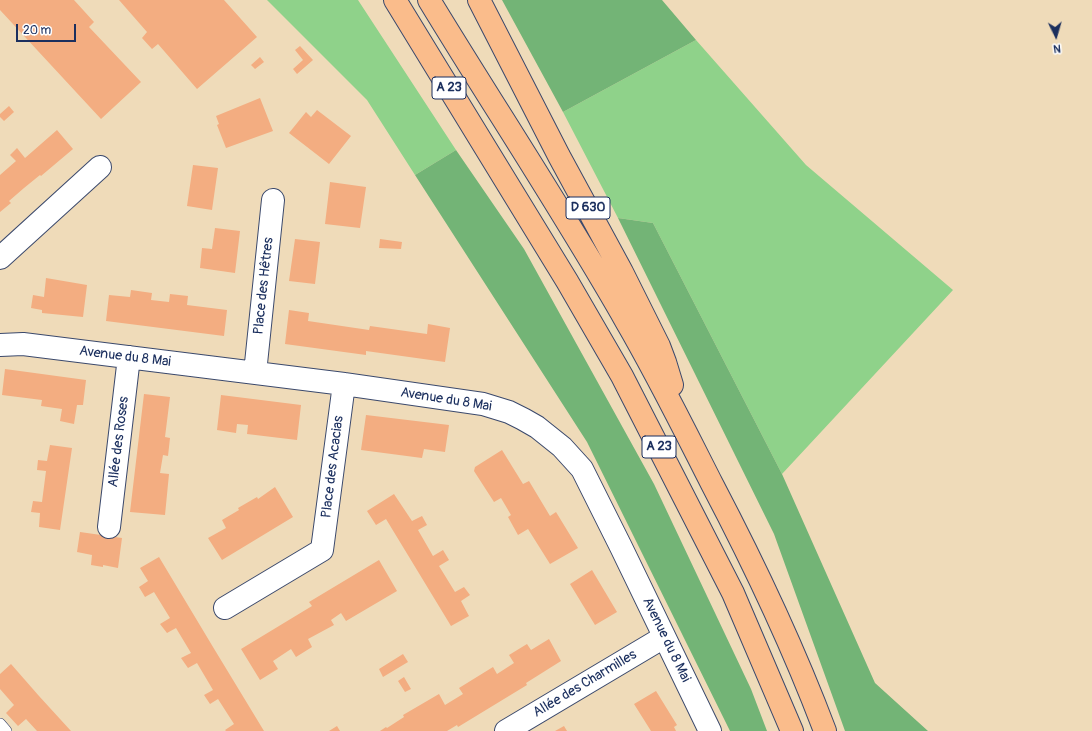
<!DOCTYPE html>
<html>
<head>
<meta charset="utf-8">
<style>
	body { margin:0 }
	#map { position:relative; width:1092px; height:731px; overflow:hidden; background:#efdbb9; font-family:Pangolin,sans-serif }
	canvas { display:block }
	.north { position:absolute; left:1036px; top:16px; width:40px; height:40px; -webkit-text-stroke:3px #fff; paint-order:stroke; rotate:175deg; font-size:11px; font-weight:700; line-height:16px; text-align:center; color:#1b2f5e }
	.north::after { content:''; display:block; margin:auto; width:14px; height:18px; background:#1b2f5e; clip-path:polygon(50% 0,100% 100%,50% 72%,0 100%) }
	.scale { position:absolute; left:16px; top:24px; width:60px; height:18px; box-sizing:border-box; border:2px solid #1b2f5e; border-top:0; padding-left:5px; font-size:12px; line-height:14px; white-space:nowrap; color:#1b2f5e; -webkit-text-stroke:3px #fff; paint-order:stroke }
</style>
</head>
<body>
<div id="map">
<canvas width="1092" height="731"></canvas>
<div class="north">N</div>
<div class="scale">20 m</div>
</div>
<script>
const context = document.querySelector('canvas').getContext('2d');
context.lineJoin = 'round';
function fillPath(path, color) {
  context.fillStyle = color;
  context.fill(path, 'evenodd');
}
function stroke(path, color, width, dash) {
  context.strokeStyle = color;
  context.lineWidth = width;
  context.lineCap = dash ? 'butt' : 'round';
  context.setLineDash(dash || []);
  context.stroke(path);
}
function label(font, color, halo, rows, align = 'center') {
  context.font = font + ' Pangolin,sans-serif';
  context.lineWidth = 3.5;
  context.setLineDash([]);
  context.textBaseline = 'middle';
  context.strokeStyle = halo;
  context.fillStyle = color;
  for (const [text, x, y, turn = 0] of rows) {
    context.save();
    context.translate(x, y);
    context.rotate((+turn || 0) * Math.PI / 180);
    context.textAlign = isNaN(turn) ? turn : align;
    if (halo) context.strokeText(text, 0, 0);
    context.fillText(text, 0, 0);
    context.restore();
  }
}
fillPath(new Path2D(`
	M267,0H358L456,150L415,175L367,100Z
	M696,40L806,165L953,290L782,474L653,223L618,218L563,112Z`), '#8fd28a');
fillPath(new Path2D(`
	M502,0H662L696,40L563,112Z
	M456,150L524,249L654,484L751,689L767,731H730L587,442L415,175Z
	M618,218L653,223L782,474L875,683L928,731H845L774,534Z`), '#73b476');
fillPath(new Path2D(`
	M0,0H74L94,22L89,27L141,82L101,119L0,10Z
	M119,0H224L257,37L197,89L158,44L152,49L142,38L147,32Z
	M300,46L313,60L297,74L293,69L303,60L295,50Z
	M260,57L264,62L255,69L251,65Z
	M260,98L273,131L226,148L217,125L219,124L216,116Z
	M9,106L14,112L4,121L0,117V114Z
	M317,110L351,136L329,164L289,133L306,112L311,117Z
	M57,130L73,149L41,176L40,175L24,188L9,201L11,203L0,212V175L16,161L10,155L17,148L25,158Z
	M193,165L218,168L212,210L187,206Z
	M330,182L366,187L360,228L325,224Z
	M215,228L240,231L235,273L200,268L202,248L212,249Z
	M295,239L320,242L315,284L289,281Z
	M380,239L402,242L401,249L379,248Z
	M46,278L87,285L83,317L42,313V310L31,308L33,295L44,297Z
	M131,290L152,293L151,300L169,302L170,294L188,296L187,305L227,310L224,336L106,321L109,295L130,297Z
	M289,310L309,313L308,321L369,330L370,326L427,334L428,324L450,328L445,362L366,351V355L285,344Z
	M5,369L86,380L83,405H77L74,424L60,421L62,409L41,406L42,400L2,395Z
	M144,394L170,397L165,437L170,438L168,456L163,455L160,473L169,474L165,515L130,512Z
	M221,395L301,405L297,440L247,434L248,425L237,424L236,433L217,430Z
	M366,415L449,425L445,452L424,449L422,458L361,450Z
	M50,445L72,448L60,530L39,527L40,513L31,512L33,501L42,502L46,471L37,470L38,460L47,461Z
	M502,450L523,484L529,481L550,516L556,512L578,548L550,564L528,529L518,535L508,517L511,515L501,498L494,502L474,471L475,467Z
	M275,487L293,517L222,560L208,538L226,528L222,520L239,510L238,508L257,497L258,499Z
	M394,494L412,521L422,516L427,525L418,530L433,556L443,550L449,560L439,566L455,592L464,587L470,595L461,601L469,616L451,626L386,519L376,525L367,511Z
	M80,532L122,538L118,568L103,565V567L91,565L92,555L77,552Z
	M159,557L213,647L264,731H226L225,730L234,724L218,699L210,704L204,695L213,690L197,663L188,668L181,658L191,653L176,628L167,633L160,624L170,618L154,592L145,597L139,587L148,581L140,568Z
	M379,560L397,591L346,621L341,613L331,620L334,625L308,639L312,647L296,657L291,649L273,661L278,669L260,680L241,649L312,606L309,602Z
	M592,570L617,612L595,625L570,584Z
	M549,639L561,661L526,683L527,685L458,727L457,725L447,731H380L386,727L387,728L404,717L403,715L439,694L445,705L463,694L459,688L493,667L497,674L514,663L509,655L527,644L531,650Z
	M403,654L408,662L383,677L379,669Z
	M11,664L39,696L71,731H37L26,719L18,726L6,713L14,705L0,689V674Z
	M404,677L411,689L405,692L398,681Z
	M656,691L677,725L674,727L676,731H651L634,704Z
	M337,726L340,731H329Z
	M564,726L567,731H555Z`), '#f3ad81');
const service = new Path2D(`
	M0,724L6,731`);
const minor = new Path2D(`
	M0,258L100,167
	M0,345L23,344L344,384L483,404L509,412L523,419L537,427L562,447L582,469L621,547L710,731
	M255,373L273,200
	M109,527L129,357
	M225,608L322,550L344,384
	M506,731L664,637`);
const motorway = new Path2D(`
	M395,0L567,281L622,376L733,593L792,731
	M429,0C494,107 564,212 626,321C657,374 684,429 712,484C754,564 793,646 825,731
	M479,0L559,156L622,272L659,346L665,362L672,385`);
stroke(service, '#3b496c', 12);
stroke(minor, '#3b496c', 24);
stroke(motorway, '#3b496c', 24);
stroke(service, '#fff', 11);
stroke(minor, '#fff', 22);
stroke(motorway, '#fabc8b', 22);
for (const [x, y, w] of [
	[449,88,34],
	[588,208,44],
	[659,447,34]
]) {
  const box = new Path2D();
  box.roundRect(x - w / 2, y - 11, w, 22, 3);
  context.fillStyle = '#fff';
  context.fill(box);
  stroke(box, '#1b2f5e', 1);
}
label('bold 13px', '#1b2f5e', null, [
	["A 23",449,88],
	["D 630",588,208],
	["A 23",659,447]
]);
label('14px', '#1b2f5e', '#fff', [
	["Place des Hêtres",264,286,-84],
	["Avenue du 8 Mai",125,357,7],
	["Avenue du 8 Mai",446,400,9],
	["Allée des Roses",119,442,-83],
	["Place des Acacias",333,467,-83],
	["Avenue du 8 Mai",666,640,64],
	["Allée des Charmilles",585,684,-31]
]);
</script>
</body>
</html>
